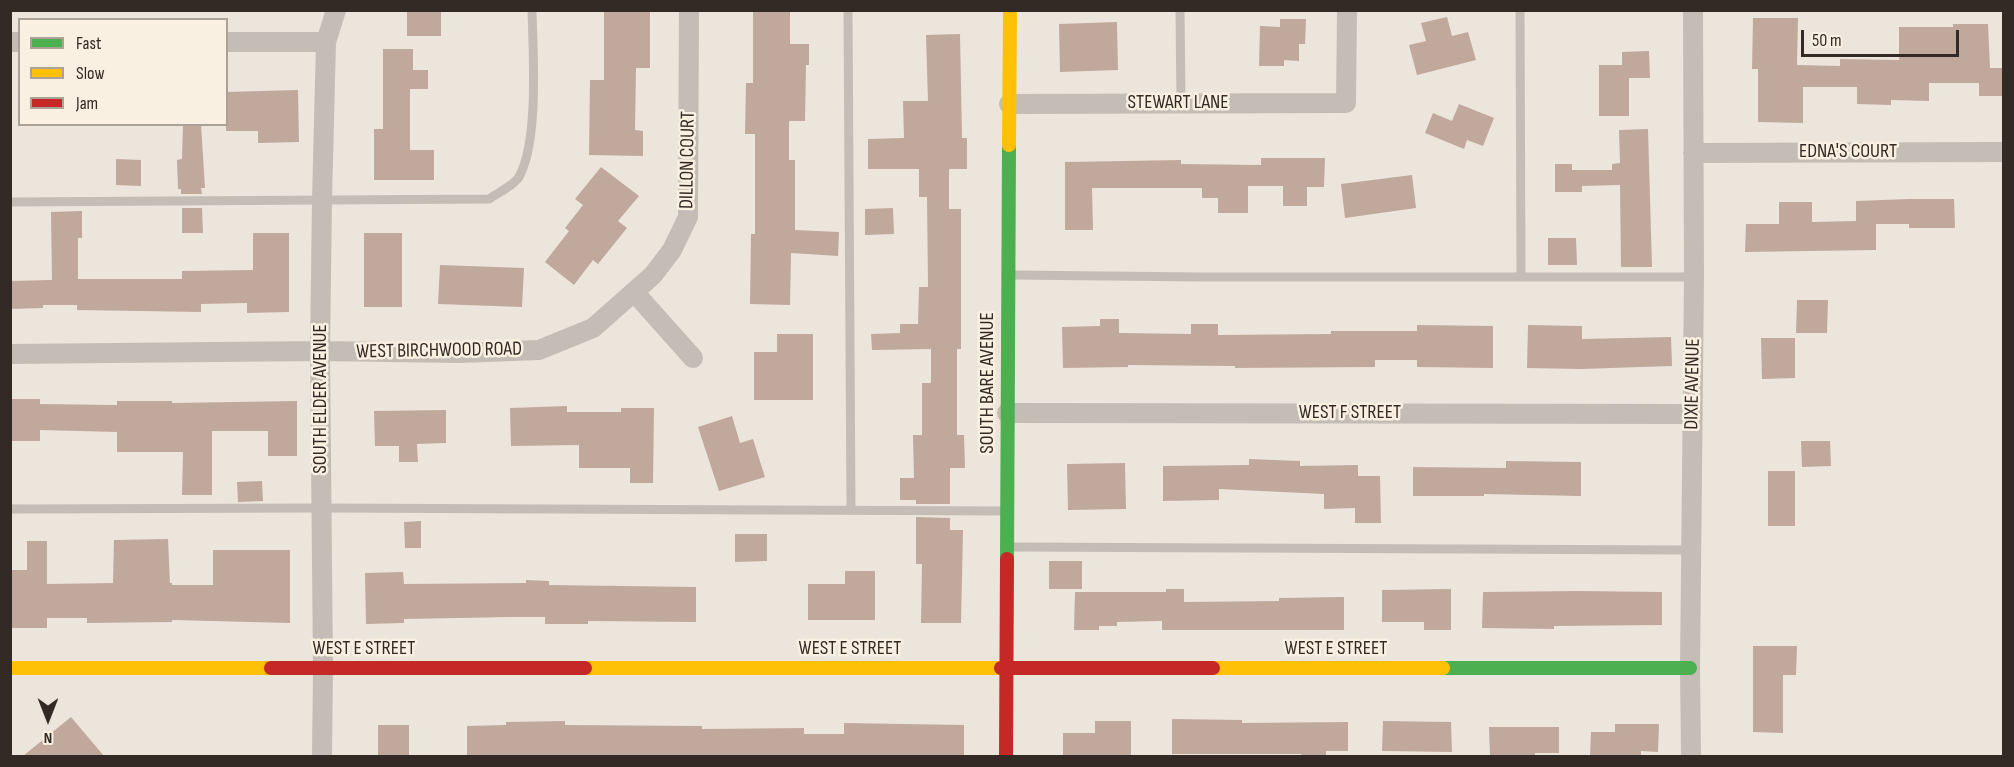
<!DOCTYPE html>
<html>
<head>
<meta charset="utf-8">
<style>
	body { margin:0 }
	#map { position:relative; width:2014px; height:767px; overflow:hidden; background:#ece5dc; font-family:"Sofia Sans Condensed",sans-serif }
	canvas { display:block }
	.frame { position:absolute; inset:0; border:12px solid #342a25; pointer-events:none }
	.legend { position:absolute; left:18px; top:18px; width:210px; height:108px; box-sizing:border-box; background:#faf0e2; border:2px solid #aba196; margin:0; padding:8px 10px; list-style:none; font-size:18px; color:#342a25 }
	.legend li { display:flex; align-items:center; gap:12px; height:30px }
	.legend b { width:30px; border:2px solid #aba196 }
	.north { position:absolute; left:18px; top:689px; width:60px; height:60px; -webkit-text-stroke:4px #faf0e2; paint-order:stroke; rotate:180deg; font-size:16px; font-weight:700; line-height:24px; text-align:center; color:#342a25 }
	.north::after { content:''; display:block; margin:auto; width:21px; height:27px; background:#342a25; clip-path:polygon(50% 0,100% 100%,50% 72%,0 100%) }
	.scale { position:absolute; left:1801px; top:30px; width:158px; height:27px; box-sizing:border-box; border:3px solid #342a25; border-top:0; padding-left:8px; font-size:18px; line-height:21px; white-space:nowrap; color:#342a25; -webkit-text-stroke:4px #faf0e2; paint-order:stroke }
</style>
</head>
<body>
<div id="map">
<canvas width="2014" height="767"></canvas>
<div class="frame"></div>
<ul class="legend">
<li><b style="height:8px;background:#4caf50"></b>Fast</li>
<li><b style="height:8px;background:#ffc107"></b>Slow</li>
<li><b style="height:8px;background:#c62828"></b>Jam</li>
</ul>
<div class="north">N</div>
<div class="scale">50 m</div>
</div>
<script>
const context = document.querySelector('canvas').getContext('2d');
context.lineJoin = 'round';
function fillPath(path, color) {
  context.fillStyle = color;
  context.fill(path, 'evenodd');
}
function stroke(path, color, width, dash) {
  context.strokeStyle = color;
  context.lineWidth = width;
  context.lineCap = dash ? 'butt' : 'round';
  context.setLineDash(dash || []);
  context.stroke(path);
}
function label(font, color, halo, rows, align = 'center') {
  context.font = font + ' "Sofia Sans Condensed",sans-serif';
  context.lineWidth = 5;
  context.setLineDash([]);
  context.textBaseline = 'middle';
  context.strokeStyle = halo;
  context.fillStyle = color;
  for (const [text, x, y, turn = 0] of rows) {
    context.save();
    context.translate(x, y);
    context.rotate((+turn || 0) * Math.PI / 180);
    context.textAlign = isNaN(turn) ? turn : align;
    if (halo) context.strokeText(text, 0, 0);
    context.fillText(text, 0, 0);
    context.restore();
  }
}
fillPath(new Path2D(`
	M407,10H441V36H407Z
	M604,10H650V68H636L635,130L643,131V156L589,155L590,80H604Z
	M753,10H790V44H809V65H806L805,121H789V160H795V230L839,232L838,256L791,253L790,305L750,304L751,234H755V134H745L746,83H753Z
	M1447,17L1452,36L1468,32L1476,60L1417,75L1409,45L1426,41L1421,23Z
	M1753,18H1798L1797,65L1840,66V59L1899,60V27H1953V24H1988L1990,68H2004V96H1979V83H1929V101L1891,100V105L1857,104V87H1803V123L1758,122V69H1752Z
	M1280,19H1306L1305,44H1299V61L1284,60V66H1259L1260,26L1280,27Z
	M1117,22L1118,70L1060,72L1059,24Z
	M960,34L962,138H967V169H949V209H961V349H957V435H964L965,468H950V504H916V500H900V478H914L913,435H922V383H931V349L872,350L871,334L900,333V324H918L919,287H928L927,197H919V169H868V139L904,138L903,101H928L926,35Z
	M383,49H413V70H428V89H410V150H434V180H374V129H383Z
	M1649,51L1650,78H1629V116H1599V65H1622V52Z
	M298,90L299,142L258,143V131H226V92Z
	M1459,104L1494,118L1483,146L1467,140L1464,149L1425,133L1433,113L1452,121Z
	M183,124H201L205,188H201L202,194H181V189H178L177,160L182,159Z
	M1648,129L1652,267H1621L1620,185L1582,186V192H1555V164H1572V170H1612V164L1620,163L1619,130Z
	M1261,158H1325L1324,187H1307V206H1283V186H1248V213H1218V198H1202V188H1092L1093,230H1065V162L1181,160V164L1261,165Z
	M116,159L141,160V186L116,185Z
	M601,167L639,196L618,221L627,228L598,264L593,260L574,285L545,262L569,231L565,228L583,205L575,199Z
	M1412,175L1416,208L1345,218L1341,184Z
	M1909,199H1954L1955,228H1909V224H1876V250L1745,252L1746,224H1779V202H1812V222L1856,221V201Z
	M182,208H202L203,233H182Z
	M893,208L894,234L865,235V209Z
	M82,211V238H78V279H182V271L253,270V233H289V312L247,313V303L201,304V312L77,310V305H43V308L10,309V281L52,280L51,212Z
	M364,233H402V307H364Z
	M1548,238H1576L1577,265H1548Z
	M440,265L524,268L522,307L438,304Z
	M1797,300H1828L1827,333H1796Z
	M1100,319H1119V333L1191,334V324H1218V335L1331,334V331H1417V325L1493,326V368L1417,367V360H1375V367L1235,368V366L1128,365V367L1063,368L1062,327L1100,326Z
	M1528,325L1582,326V339L1671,337L1672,366L1581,369L1527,368Z
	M777,334H813V400H754V352H777Z
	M1761,338H1795V378L1762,379Z
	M10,399H40V404L117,405V401H172V403L297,401V456H268V431H212V495H182L183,452H117V432L40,430V441H10Z
	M567,406V412H621V408H654L653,483H630V468H579V445L511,446L510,408Z
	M446,410V443L417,444L418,462H399V446H375L374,411Z
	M732,416L740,443L753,439L765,477L719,491L698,427Z
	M1801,441H1830L1831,466L1802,467Z
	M1249,459L1300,461V466L1358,465V476H1380L1381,523H1355V508L1324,509V494L1219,489V500L1163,501V466L1249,465Z
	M1506,461L1581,462V496L1484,494V496H1413V467L1506,468Z
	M1125,463L1126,509L1068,510L1067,464Z
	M1768,471H1795V526H1768Z
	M262,481L263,501L238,502L237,482Z
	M916,517L950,518V530H963L961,623H921L922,564H916Z
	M421,521V548H405L404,522Z
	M735,534H767V561L735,562Z
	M168,539L170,583H172V585H213V550H290V623L172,620V622L87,623V618H47V628H10V570H27V541H47V584L113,583L114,540Z
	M1049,561H1082V589H1049Z
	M845,571H875V620H808V584H845Z
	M403,572L404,584L526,583V580L549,581V585L696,587V622L588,621V624H545V617H511L404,619V623L366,624L365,573Z
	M1166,589H1184V602L1279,601V598L1344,597V630H1162V621L1117,622V626H1099V630H1074L1075,592H1166Z
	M1451,589V630H1424V622H1382V590Z
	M1578,591L1662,592V625L1554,626V629L1482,628L1483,592Z
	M1753,646H1797L1796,675H1783V733L1753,732Z
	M71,717L104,756H23Z
	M1172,719L1242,720V723L1348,722V751H1326V756H1301V754H1172Z
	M565,721V725L702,726V729L804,728V734H844V723L964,725V756H467V726L506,725V722Z
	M1095,721H1131V756H1063V733H1095Z
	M1383,721L1451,722L1452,752L1382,751Z
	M1615,724H1659L1658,752L1641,751V756H1590L1591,732H1615Z
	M378,725H409V756H378Z
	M1489,727H1559V753H1535V756H1490Z`), '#c1a89d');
stroke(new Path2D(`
	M848,10L851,510
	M1180,10L1181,103
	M1520,10L1521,277
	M10,202L489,199C498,193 514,185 519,177C539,141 533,53 532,10
	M1011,275L1201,277H1694
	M10,509L322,508L1004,511
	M1010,547L1691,550`), '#c4bdb6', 9);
stroke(new Path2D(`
	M10,42H20
	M226,42H326
	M1009,104L1346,103L1347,10
	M1693,153L2004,152
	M635,293L693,358
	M10,354L320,351L459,353L539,350L593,328L653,275L672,250L688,217L689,10
	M1007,413L1693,414
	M322,756L323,669L320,351L322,200L326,42L336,10
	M1691,756L1690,668L1694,277L1693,10`), '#c4bdb6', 20);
stroke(new Path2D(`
	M1007,559L1009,145
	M1443,668H1690`), '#4caf50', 14);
stroke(new Path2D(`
	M1009,145L1010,10
	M10,668H271
	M585,668H1001
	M1213,668H1443`), '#ffc107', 14);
stroke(new Path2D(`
	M271,668H585
	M1001,668H1213
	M1006,756L1007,559`), '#c62828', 14);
label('20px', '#342a25', '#faf0e2', [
	["STEWART LANE",1178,103],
	["EDNA'S COURT",1848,152],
	["DILLON COURT",688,160,-89],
	["WEST BIRCHWOOD ROAD",439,351,-1],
	["SOUTH BARE AVENUE",988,383,-90],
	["DIXIE AVENUE",1693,384,-89],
	["SOUTH ELDER AVENUE",321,399,-90],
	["WEST F STREET",1350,413],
	["WEST E STREET",364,649],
	["WEST E STREET",850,649],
	["WEST E STREET",1336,649]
]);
</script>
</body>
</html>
